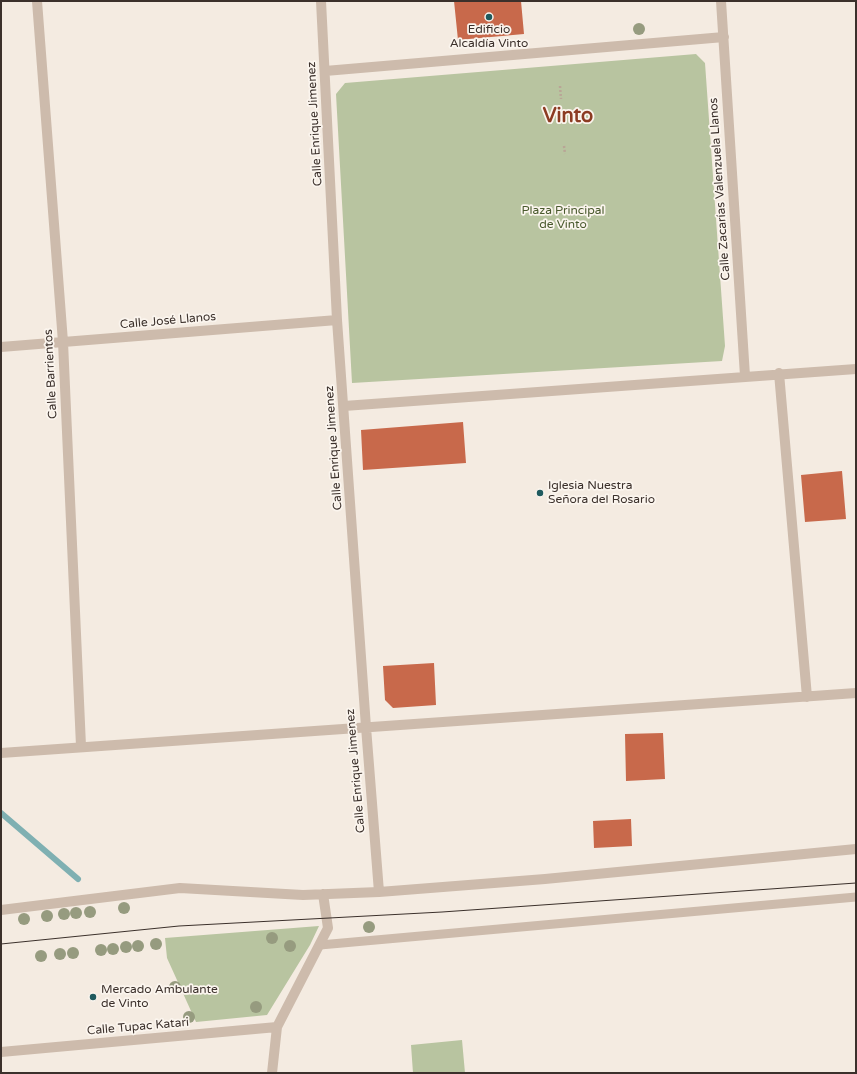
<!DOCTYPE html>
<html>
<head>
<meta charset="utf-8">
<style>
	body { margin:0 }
	#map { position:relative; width:857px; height:1074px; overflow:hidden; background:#f4ebe1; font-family:"Varela Round",sans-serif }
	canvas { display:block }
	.frame { position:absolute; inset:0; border:2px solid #3b302b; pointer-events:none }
</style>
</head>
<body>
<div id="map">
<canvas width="857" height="1074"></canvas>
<div class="frame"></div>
</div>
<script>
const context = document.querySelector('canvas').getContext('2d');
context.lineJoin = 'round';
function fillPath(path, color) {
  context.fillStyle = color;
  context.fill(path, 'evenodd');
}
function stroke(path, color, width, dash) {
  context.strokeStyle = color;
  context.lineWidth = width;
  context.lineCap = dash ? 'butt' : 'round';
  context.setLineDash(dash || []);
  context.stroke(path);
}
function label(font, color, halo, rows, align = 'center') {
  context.font = font + ' "Varela Round",sans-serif';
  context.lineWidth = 3.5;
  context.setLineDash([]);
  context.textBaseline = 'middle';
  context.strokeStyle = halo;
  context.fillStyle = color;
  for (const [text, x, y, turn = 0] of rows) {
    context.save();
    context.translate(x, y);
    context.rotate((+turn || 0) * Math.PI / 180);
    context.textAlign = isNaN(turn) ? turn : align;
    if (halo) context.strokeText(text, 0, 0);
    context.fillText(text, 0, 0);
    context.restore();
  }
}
fillPath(new Path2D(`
	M696,54L705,63L725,346L722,361L352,383L336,94L345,83Z
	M319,926L310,945L267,1015L196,1022L167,958L165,938Z
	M462,1040L465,1073H413L411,1045Z`), '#b8c4a0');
stroke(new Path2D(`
	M1,813L78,879`), '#7fb0b2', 6);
fillPath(new Path2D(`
	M454,1H521L524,34L458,40Z
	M463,422L466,463L363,470L361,430Z
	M842,471L846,519L805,522L801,475Z
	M434,663L436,705L393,708L385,700L383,666Z
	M663,733L665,779L626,781L625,734Z
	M631,819L632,846L594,848L593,821Z`), '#c8694b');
stroke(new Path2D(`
	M560,86L561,99
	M564,146L565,154`), '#b9a596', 2.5, [2, 2]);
stroke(new Path2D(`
	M320,945L856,897`), '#cdbbac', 9);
stroke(new Path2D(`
	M37,1L63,342L81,746
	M321,1L337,320L366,727L379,892
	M721,1L745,376
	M325,71L724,37
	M1,347L337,320
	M779,373L807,697
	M344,406L856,369
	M1,753L856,693
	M1,910L180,888L303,895L379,892L545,879L856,849
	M1,1052L277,1027
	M272,1073L277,1027L328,928L323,894`), '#cdbbac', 10);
stroke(new Path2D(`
	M1,944L179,926L442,912L856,883`), '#3b302b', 1);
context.fillStyle = '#969b7f';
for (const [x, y] of [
	[639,29],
	[124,908],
	[90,912],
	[76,913],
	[64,914],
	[47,916],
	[24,919],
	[369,927],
	[272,938],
	[156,944],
	[138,946],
	[290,946],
	[126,947],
	[113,949],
	[101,950],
	[73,953],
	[60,954],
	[41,956],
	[175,987],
	[256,1007],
	[189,1017]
]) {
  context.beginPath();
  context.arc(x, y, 6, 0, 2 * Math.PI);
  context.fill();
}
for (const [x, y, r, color] of [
	[489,17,4,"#1f5a5e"],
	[540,493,4,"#1f5a5e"],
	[93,997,4,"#1f5a5e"]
]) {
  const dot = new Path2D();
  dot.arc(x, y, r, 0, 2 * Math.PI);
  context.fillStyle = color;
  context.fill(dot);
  stroke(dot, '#fbf5ee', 1.5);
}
label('12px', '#3b302b', '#fbf5ee', [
	["Edificio",489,30,"center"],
	["Alcaldía Vinto",489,44,"center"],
	["Iglesia Nuestra",548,486],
	["Señora del Rosario",548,500],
	["Mercado Ambulante",101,990],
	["de Vinto",101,1004]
], 'left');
label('12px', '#3b302b', '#fbf5ee', [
	["Calle Enrique Jimenez",315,124,-93],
	["Calle Zacarías Valenzuela Llanos",720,189,-94],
	["Calle José Llanos",168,321,-5],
	["Calle Barrientos",51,374,-93],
	["Calle Enrique Jimenez",334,448,-94],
	["Calle Enrique Jimenez",356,771,-95],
	["Calle Tupac Katari",138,1027,-5]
]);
label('12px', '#4a5a2e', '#fbf5ee', [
	["Plaza Principal",563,211],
	["de Vinto",563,225]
]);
label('bold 20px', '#8c3b22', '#fbf5ee', [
	["Vinto",568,117]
]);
</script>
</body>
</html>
